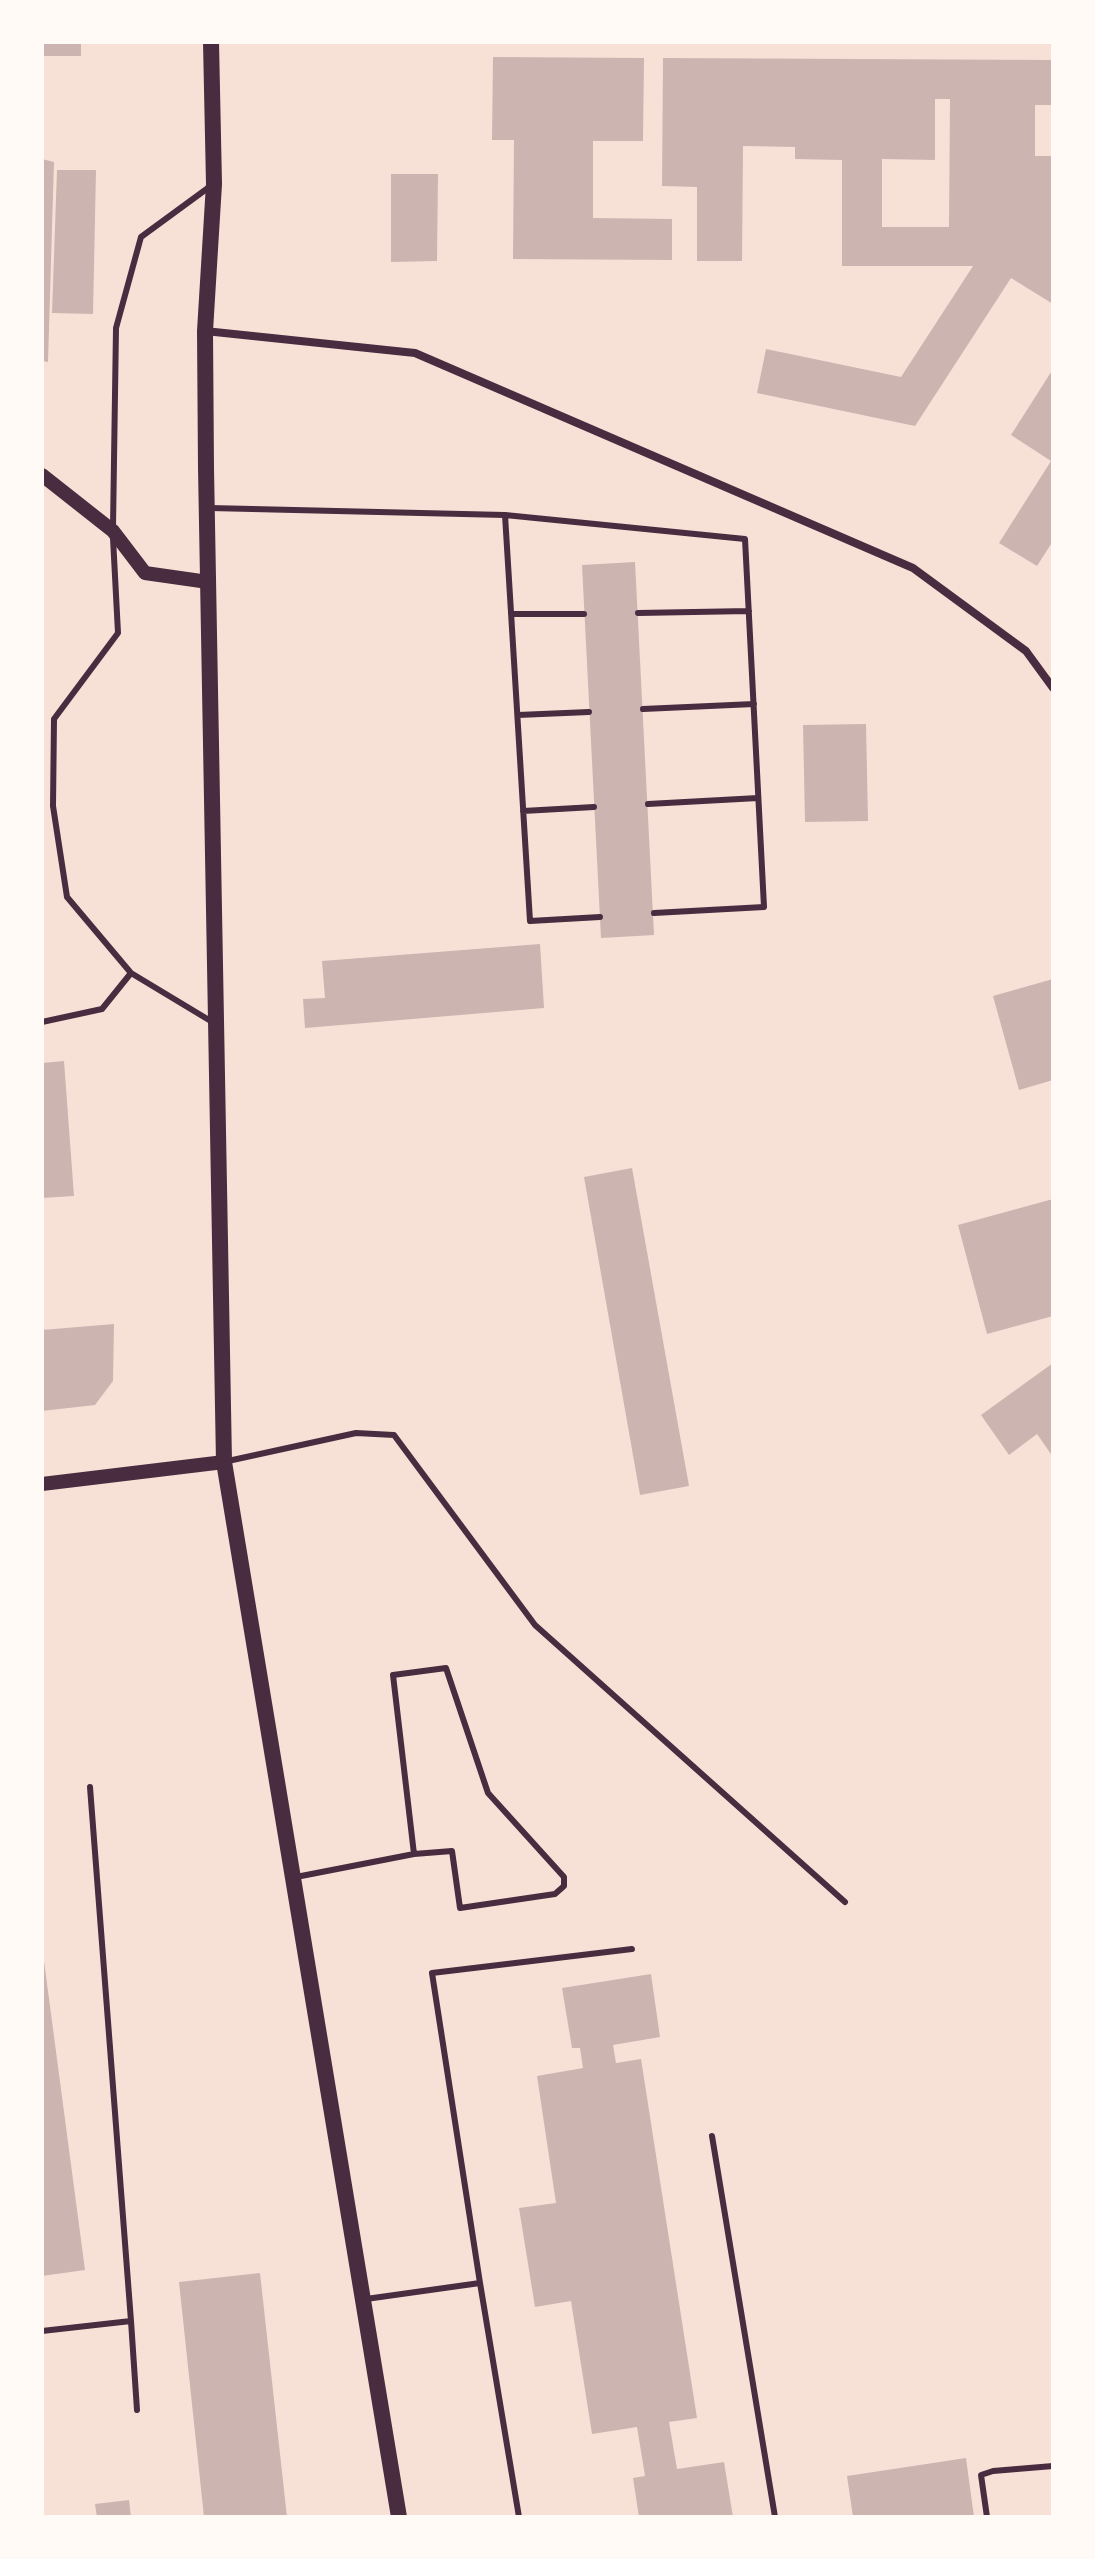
<!DOCTYPE html>
<html>
<head>
<meta charset="utf-8">
<style>
	body { margin:0 }
	#map { position:relative; width:1095px; height:2559px; overflow:hidden; background:#f7e1d7; font-family:"Fira Sans Condensed",sans-serif }
	canvas { display:block }
	.frame { position:absolute; inset:0; border:44px solid #fffaf5; pointer-events:none }
</style>
</head>
<body>
<div id="map">
<canvas width="1095" height="2559"></canvas>
<div class="frame"></div>
</div>
<script>
const context = document.querySelector('canvas').getContext('2d');
context.lineJoin = 'round';
function fillPath(path, color) {
  context.fillStyle = color;
  context.fill(path, 'evenodd');
}
function stroke(path, color, width, dash) {
  context.strokeStyle = color;
  context.lineWidth = width;
  context.lineCap = dash ? 'butt' : 'round';
  context.setLineDash(dash || []);
  context.stroke(path);
}
fillPath(new Path2D(`
	M42,42H81V56H42Z
	M493,57L644,58L643,141H593V218L672,219V260L513,259L514,140H492Z
	M663,58L1053,60V105H1035V156H1053V304L1011,278L915,426L757,393L766,349L901,377L973,266H842V160L795,159V147L743,146L742,261H697V187L662,186ZM935,99H950L949,227H882V159L935,160Z
	M42,159L54,162L48,362L42,361Z
	M57,170H96L93,314L52,313Z
	M391,174H438L437,261L391,262Z
	M1053,369V541L1037,566L999,543L1051,461L1011,435Z
	M635,562L654,935L601,938L582,565Z
	M866,724L868,821L805,822L803,725Z
	M540,944L544,1008L305,1028L303,999L325,998L322,961Z
	M1053,979V1080L1019,1090L993,996Z
	M64,1061L74,1196L42,1198V1063Z
	M632,1168L689,1486L640,1495L584,1177Z
	M1053,1199V1316L987,1334L958,1225Z
	M114,1324L113,1381L95,1405L42,1411V1330Z
	M1053,1363V1457L1037,1434L1009,1455L981,1415Z
	M42,1946L85,2270L42,2276Z
	M651,1974L660,2037L613,2045L616,2063L641,2059L697,2418L669,2422L677,2469L724,2462L733,2517H639L633,2478L645,2476L637,2427L592,2434L571,2301L535,2307L519,2208L556,2203L537,2076L583,2068L580,2048H572L562,1988Z
	M260,2273L287,2517H204L179,2282Z
	M966,2458L974,2517H853L847,2476Z
	M129,2500L131,2517H97L95,2504Z`), '#ccb4b1');
stroke(new Path2D(`
	M210,508L505,515L530,921L600,917
	M505,515L745,539L764,907L654,913
	M113,527L116,328L141,237L212,185
	M113,538L118,633L54,719L53,806L67,897L131,973L214,1023
	M638,613L749,611
	M511,614H584
	M643,709L754,704
	M518,715L589,712
	M648,804L758,798
	M523,811L594,807
	M42,1022L102,1009L131,973
	M228,1461L356,1433L394,1435L535,1625L845,1902
	M296,1877L414,1854L393,1675L446,1668L488,1793L564,1877V1886L555,1894L460,1908L452,1851L414,1854
	M712,2136L775,2517
	M480,2283L432,1973L632,1949
	M366,2299L480,2283L519,2517
	M131,2321L137,2410
	M42,2331L131,2321L90,1787
	M987,2517L981,2475L993,2471L1053,2466`), '#4a2c40', 6);
stroke(new Path2D(`
	M205,331L415,353L913,568L1026,651L1053,688`), '#4a2c40', 8);
stroke(new Path2D(`
	M42,475L113,531L145,573L208,582
	M42,1484L224,1462`), '#4a2c40', 14);
stroke(new Path2D(`
	M211,42L214,184L205,331L206,468L224,1462L399,2517`), '#4a2c40', 16);
</script>
</body>
</html>
